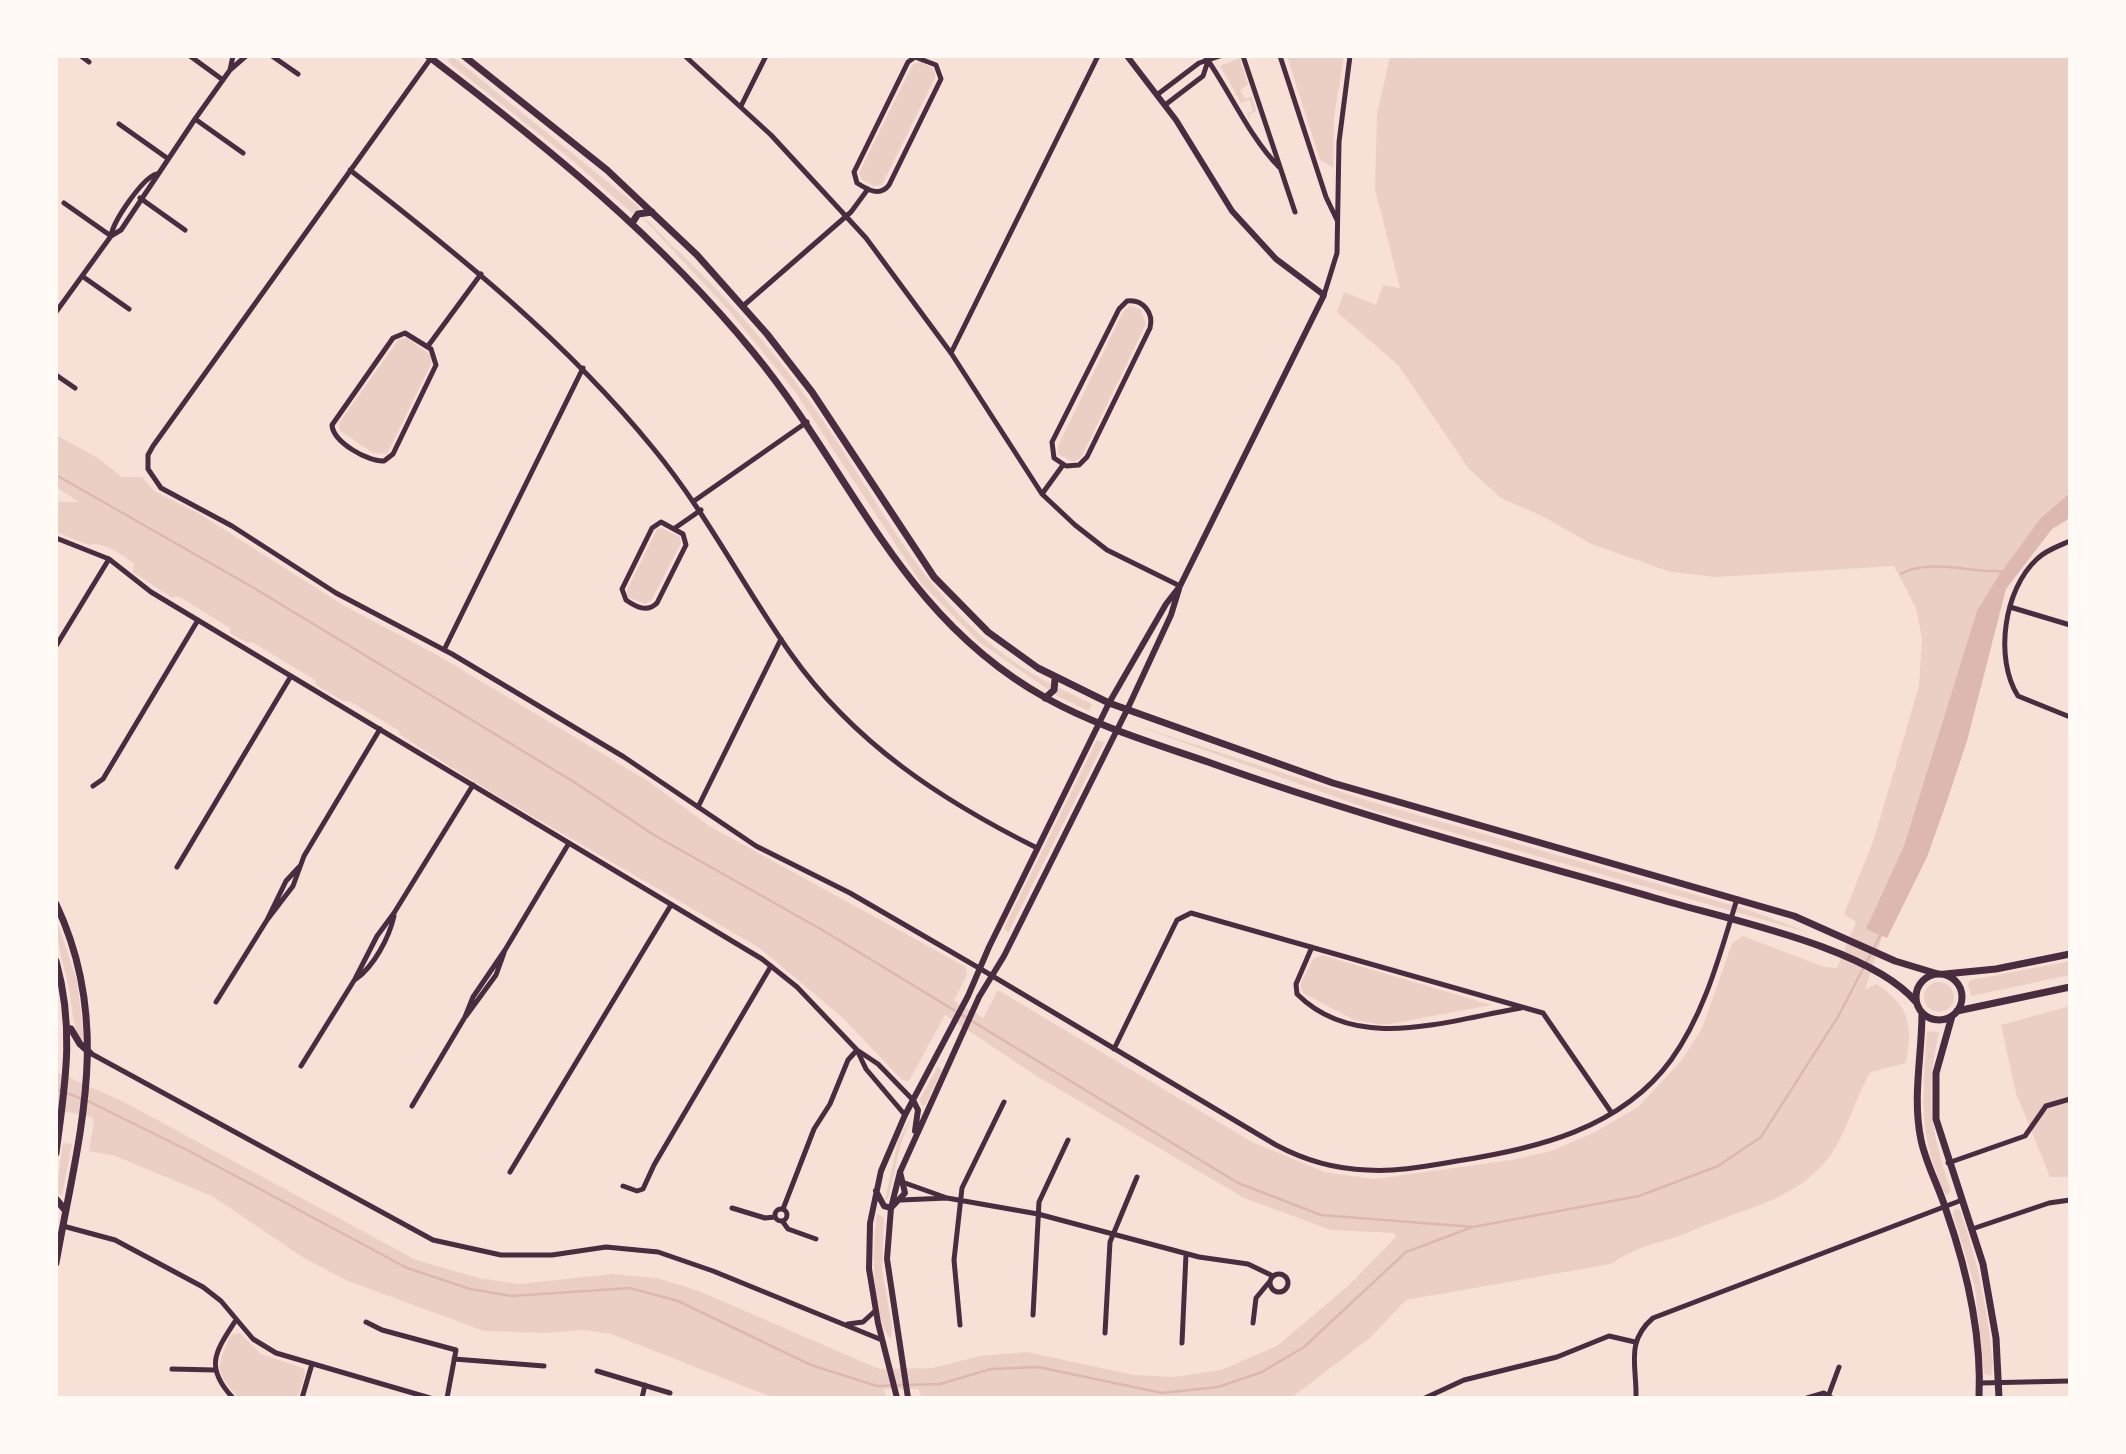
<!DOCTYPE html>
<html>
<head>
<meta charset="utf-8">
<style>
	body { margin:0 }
	#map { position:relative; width:2126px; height:1454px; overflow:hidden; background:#f7e1d7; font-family:Ubuntu,sans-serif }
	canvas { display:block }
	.frame { position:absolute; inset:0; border:58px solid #fffaf5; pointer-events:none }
</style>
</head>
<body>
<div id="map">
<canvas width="2126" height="1454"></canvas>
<div class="frame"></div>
</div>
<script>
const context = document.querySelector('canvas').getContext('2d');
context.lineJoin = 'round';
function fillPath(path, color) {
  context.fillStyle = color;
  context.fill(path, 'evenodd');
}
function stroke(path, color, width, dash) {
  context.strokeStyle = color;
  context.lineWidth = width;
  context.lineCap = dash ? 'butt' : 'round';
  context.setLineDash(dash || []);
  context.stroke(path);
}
fillPath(new Path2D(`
	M452,56L640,208L632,213L573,161L447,61Z
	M1287,56H1344L1334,117L1333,168L1320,160Z
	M1390,56L1413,59L1414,56H2070V514C2034,534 2015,548 1996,585L1865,990L1876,984C1910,1005 1913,1026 1906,1063L1871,1072C1853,1100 1847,1137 1825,1162C1796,1196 1759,1205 1719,1220C1706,1224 1693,1231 1680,1236C1651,1245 1637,1247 1611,1264L1406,1300L1371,1337L1291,1398H922L918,1389H884L887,1398H774L611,1334L584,1330L544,1333L484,1331L348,1281L304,1258L212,1196L115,1156L89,1151L94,1122L92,1117L56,1110L57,1072L124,1102L416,1260L479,1278L519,1284L612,1274L657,1278L699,1291L879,1369L933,1368L980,1356L1027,1352L1134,1375L1175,1377L1221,1370L1277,1346L1348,1286L1396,1237L1394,1233L1331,1230L1244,1198L1035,1075L945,1015L909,1081L902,1080L843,1018L758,947L491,792L400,735L398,730L349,701H343L316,685L315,680L252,642L247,643L230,633V628L178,596L172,598L133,572L134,564C122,555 104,541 89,545L56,532V502H79L56,487V435L98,458L122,477H142L154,491L198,513L343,605L439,656L648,781L711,827L966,967L967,975L954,1001L983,1018L998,990L1252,1142L1325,1172L1374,1179L1511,1160L1551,1151L1595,1132L1638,1107L1682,1060L1702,1028L1732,944L1743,936L1824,967L1837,968L1856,922L1844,914L1874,839L1919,686L1922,639L1916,608L1894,566L1716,577L1671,572L1591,544L1544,517L1501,498L1469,469L1398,365L1337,312L1344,292L1376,305L1383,285L1400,288L1375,189L1377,114Z
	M1240,58L1248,85L1240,90L1245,99L1252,96L1256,111L1249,115L1250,121L1247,114L1253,110L1249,100L1241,103L1220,66Z
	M922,62L935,70V78L882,185L874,186L862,180L859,173L913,64Z
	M641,216C654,225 664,239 676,249C734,304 786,364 830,431C895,529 942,627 1051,684L1049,690L979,642L921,583L796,393L732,314Z
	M1130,305L1141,310L1146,324L1081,458L1072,462L1058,454V446L1123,312Z
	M407,338L432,356L431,364L387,454L373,453L340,431L339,423L399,339Z
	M662,528L680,537L681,543L651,601L645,604L628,597L627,590L657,529Z
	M1059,688L1092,704L1089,711L1055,695Z
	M1129,723L1369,801L1749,910L1810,933L1369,809Z
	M1097,740L1104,743L1008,933L1004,928Z
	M56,918L77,981L84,1040L79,1037C72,1021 72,1005 69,989C64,964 56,944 56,918Z
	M1322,955L1492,1005L1384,1025L1354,1020L1303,993L1300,984L1313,959Z
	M2070,961V975L1971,996L1968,984L1971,980Z
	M1924 997a15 15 0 1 1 30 0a15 15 0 1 1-30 0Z
	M2070,1006V1177H2050L2016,1093L2001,1025Z
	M1927,1031L1939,1032C1925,1095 1930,1131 1951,1190L1947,1196C1941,1189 1939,1180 1936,1171C1918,1124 1924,1080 1927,1031Z
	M938,1066L942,1071L924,1107L919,1101Z
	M913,1114L901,1143L888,1199L885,1200L898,1141Z
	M63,1143L72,1144L62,1195L56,1194Z
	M1955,1209L1960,1210C1978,1261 1988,1312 1993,1366L1991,1376L1984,1373L1975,1287L1953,1214Z
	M877,1213L884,1218L882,1270L892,1326L891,1339C870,1316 873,1243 877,1213Z
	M240,1333L261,1354L303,1368L305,1373L298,1398H239C214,1371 216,1368 231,1335Z`), '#ebcfc5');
fillPath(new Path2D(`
	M2070,493V518L2052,529L2006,589L1967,741L1947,801L1927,857L1887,938L1866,929L1904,846L1977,611L1999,575L2041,518Z`), '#dcb8b0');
stroke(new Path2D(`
	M56,475L254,588L574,782L654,835L824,931L1238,1183L1321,1215L1473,1227L1639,1196L1718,1166L1761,1137L1839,1015L1881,934
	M1901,574C1928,558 1972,573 2004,571
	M56,1089L90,1102L189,1151L407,1268L470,1289L512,1296L630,1288L678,1301L811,1365L877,1386L940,1384L991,1369L1038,1367L1162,1393L1218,1387L1262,1372L1304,1347L1406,1252L1470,1228`), '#dcb8b0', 2.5);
stroke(new Path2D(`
	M81,56L89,62
	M190,56L223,80
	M272,56L298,74
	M685,56L771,135L866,238L951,353L1042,494L1075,525L1107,550L1180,586
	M1205,56C1229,90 1250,138 1279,167
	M1243,56L1295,212
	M1280,56L1326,197L1337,220
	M915,57L936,65L941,79L889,185C880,197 868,190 857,183L854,172L908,62Z
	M431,58L153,446L148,455V469L161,488L232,526L336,593L452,654L624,757L756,846L850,893L979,968L1276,1145C1304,1160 1335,1169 1367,1170C1397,1172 1427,1166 1457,1161C1535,1149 1621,1129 1671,1060C1705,1013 1720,954 1737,899
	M230,70L233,56
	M1158,94L1199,63L1220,56
	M1165,105L1203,76L1208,61
	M741,106L766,56
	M195,119L243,153
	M119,124L167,158
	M350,170C459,255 565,340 653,448C706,512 743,586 791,654C854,743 941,800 1037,848
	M140,198L185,230
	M64,203L111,236
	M111,236L121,230L195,119L230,70L246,56
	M82,276L129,309
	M1324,295L1337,253L1339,142L1350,56
	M1127,301C1143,299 1154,313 1150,328L1087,457L1079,465L1066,466L1054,458L1052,442L1119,309Z
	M743,306L851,212L868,189
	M56,312L111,236C113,221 142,179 156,174
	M405,333L431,349L436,365L393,454L384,461C368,462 333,442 332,425L393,338Z
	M428,346L481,274
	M951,353L1098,56
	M56,375L75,388
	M1042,494L1063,465
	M694,501L807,422
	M661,522L683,534L686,545L657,603C647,613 636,607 626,600L622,589L652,528Z
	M675,528L701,510
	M56,538L109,559L151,592L762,959L797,987L857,1050L878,1064L913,1100
	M2070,541C2059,546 2046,550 2037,559C2004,589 1994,658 2018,696L2070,717
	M2010,607L2070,625
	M56,646L109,559
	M444,650L583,368
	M93,786L103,779L198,620
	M698,807L781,639
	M177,867L291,676
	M267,920L293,886L304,856L380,729
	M1312,947L1296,984L1297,994C1357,1054 1448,1020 1521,1008
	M356,979C374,966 389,938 394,916
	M216,1002L267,920L286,881L299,867
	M466,1016L496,975L504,953
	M1114,1049L1177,920L1191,913L1543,1013L1611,1112
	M857,1050L866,1069L905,1115
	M90,1053L433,1240L501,1255H552L606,1247L658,1252L713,1271L882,1340
	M301,1066L355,979L377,936L394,913L473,785
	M412,1106L465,1017L473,997L505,950L569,843
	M1948,1163L2025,1136L2046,1106L2070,1099
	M510,1172L671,905
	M905,1183L947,1198
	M623,1186L637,1191L643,1189L654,1165L771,966
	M901,1200L947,1198L1038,1214L1199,1257L1248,1264L1273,1276
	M732,1208L765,1218L775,1217
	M775 1215a6 6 0 1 1 12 0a6 6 0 1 1-12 0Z
	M783,1209L814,1129L830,1104L848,1060L857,1050
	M783,1222L788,1229L816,1239
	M63,1226L115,1240L203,1287L221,1301L253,1339L276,1353L430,1398
	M1972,1229L2049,1203L2070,1200
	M1270 1283a9 9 0 1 1 18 0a9 9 0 1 1-18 0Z
	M1033,1315L1039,1202L1068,1140
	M366,1322L382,1330L456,1350L447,1398
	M1253,1323L1256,1298L1270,1281
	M848,1324L863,1322L875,1311
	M960,1325L954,1260L962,1188L1004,1102
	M1105,1333L1110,1242L1137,1177
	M1182,1343L1186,1254
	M454,1359L544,1366
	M172,1369L214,1370
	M597,1371L670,1393
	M1980,1383L2070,1381
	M1829,1394L1839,1367
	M233,1398C204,1367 215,1352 236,1320
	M302,1398L312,1364
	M642,1398L645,1385
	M1425,1398L1464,1380L1557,1357L1609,1336L1635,1342
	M1636,1398C1637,1366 1625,1342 1653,1318L1962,1200
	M1807,1398L1824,1393L1832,1398`), '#4a2c40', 5);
stroke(new Path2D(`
	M913,1100L918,1110L915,1131
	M876,1191L884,1206L891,1208
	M891,1208L905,1193L900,1172
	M897,1398L878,1323L869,1269L870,1223L881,1171L905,1115L968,996L989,947L1109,703L1166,604L1180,586L1324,295L1276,259L1232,211L1176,120L1127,56
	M908,1398L887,1259L891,1208L900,1172L979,997L1004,956L1127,710L1171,615L1179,589`), '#4a2c40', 6);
stroke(new Path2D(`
	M428,56C545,145 659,237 753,352C854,475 899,616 1046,698C1096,726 1153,743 1208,762C1355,815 1505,855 1655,898C1725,919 1870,947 1916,1002
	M464,56L607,170L697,255L767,334L812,392L934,577L988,632L1038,668L1109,703L1333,783L1794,916L1895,961L1938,974
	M632,223L638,214L652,212
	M1045,698L1054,690L1055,679
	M56,904C114,1026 78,1138 56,1263
	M56,961C75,1029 65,1085 56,1153
	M1916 997a23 23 0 1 1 46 0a23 23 0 1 1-46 0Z
	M1945,974L1996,969L2070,954
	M1957,1011L2070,987
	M1922,1013C1922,1056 1912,1097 1921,1140C1926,1164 1939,1187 1946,1210C1967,1270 1982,1334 1979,1398
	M1952,1016L1936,1073V1119L1983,1264L1996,1338L1999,1398
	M71,1029L80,1044L90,1053
	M56,1199L65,1210`), '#4a2c40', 7);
</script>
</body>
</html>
